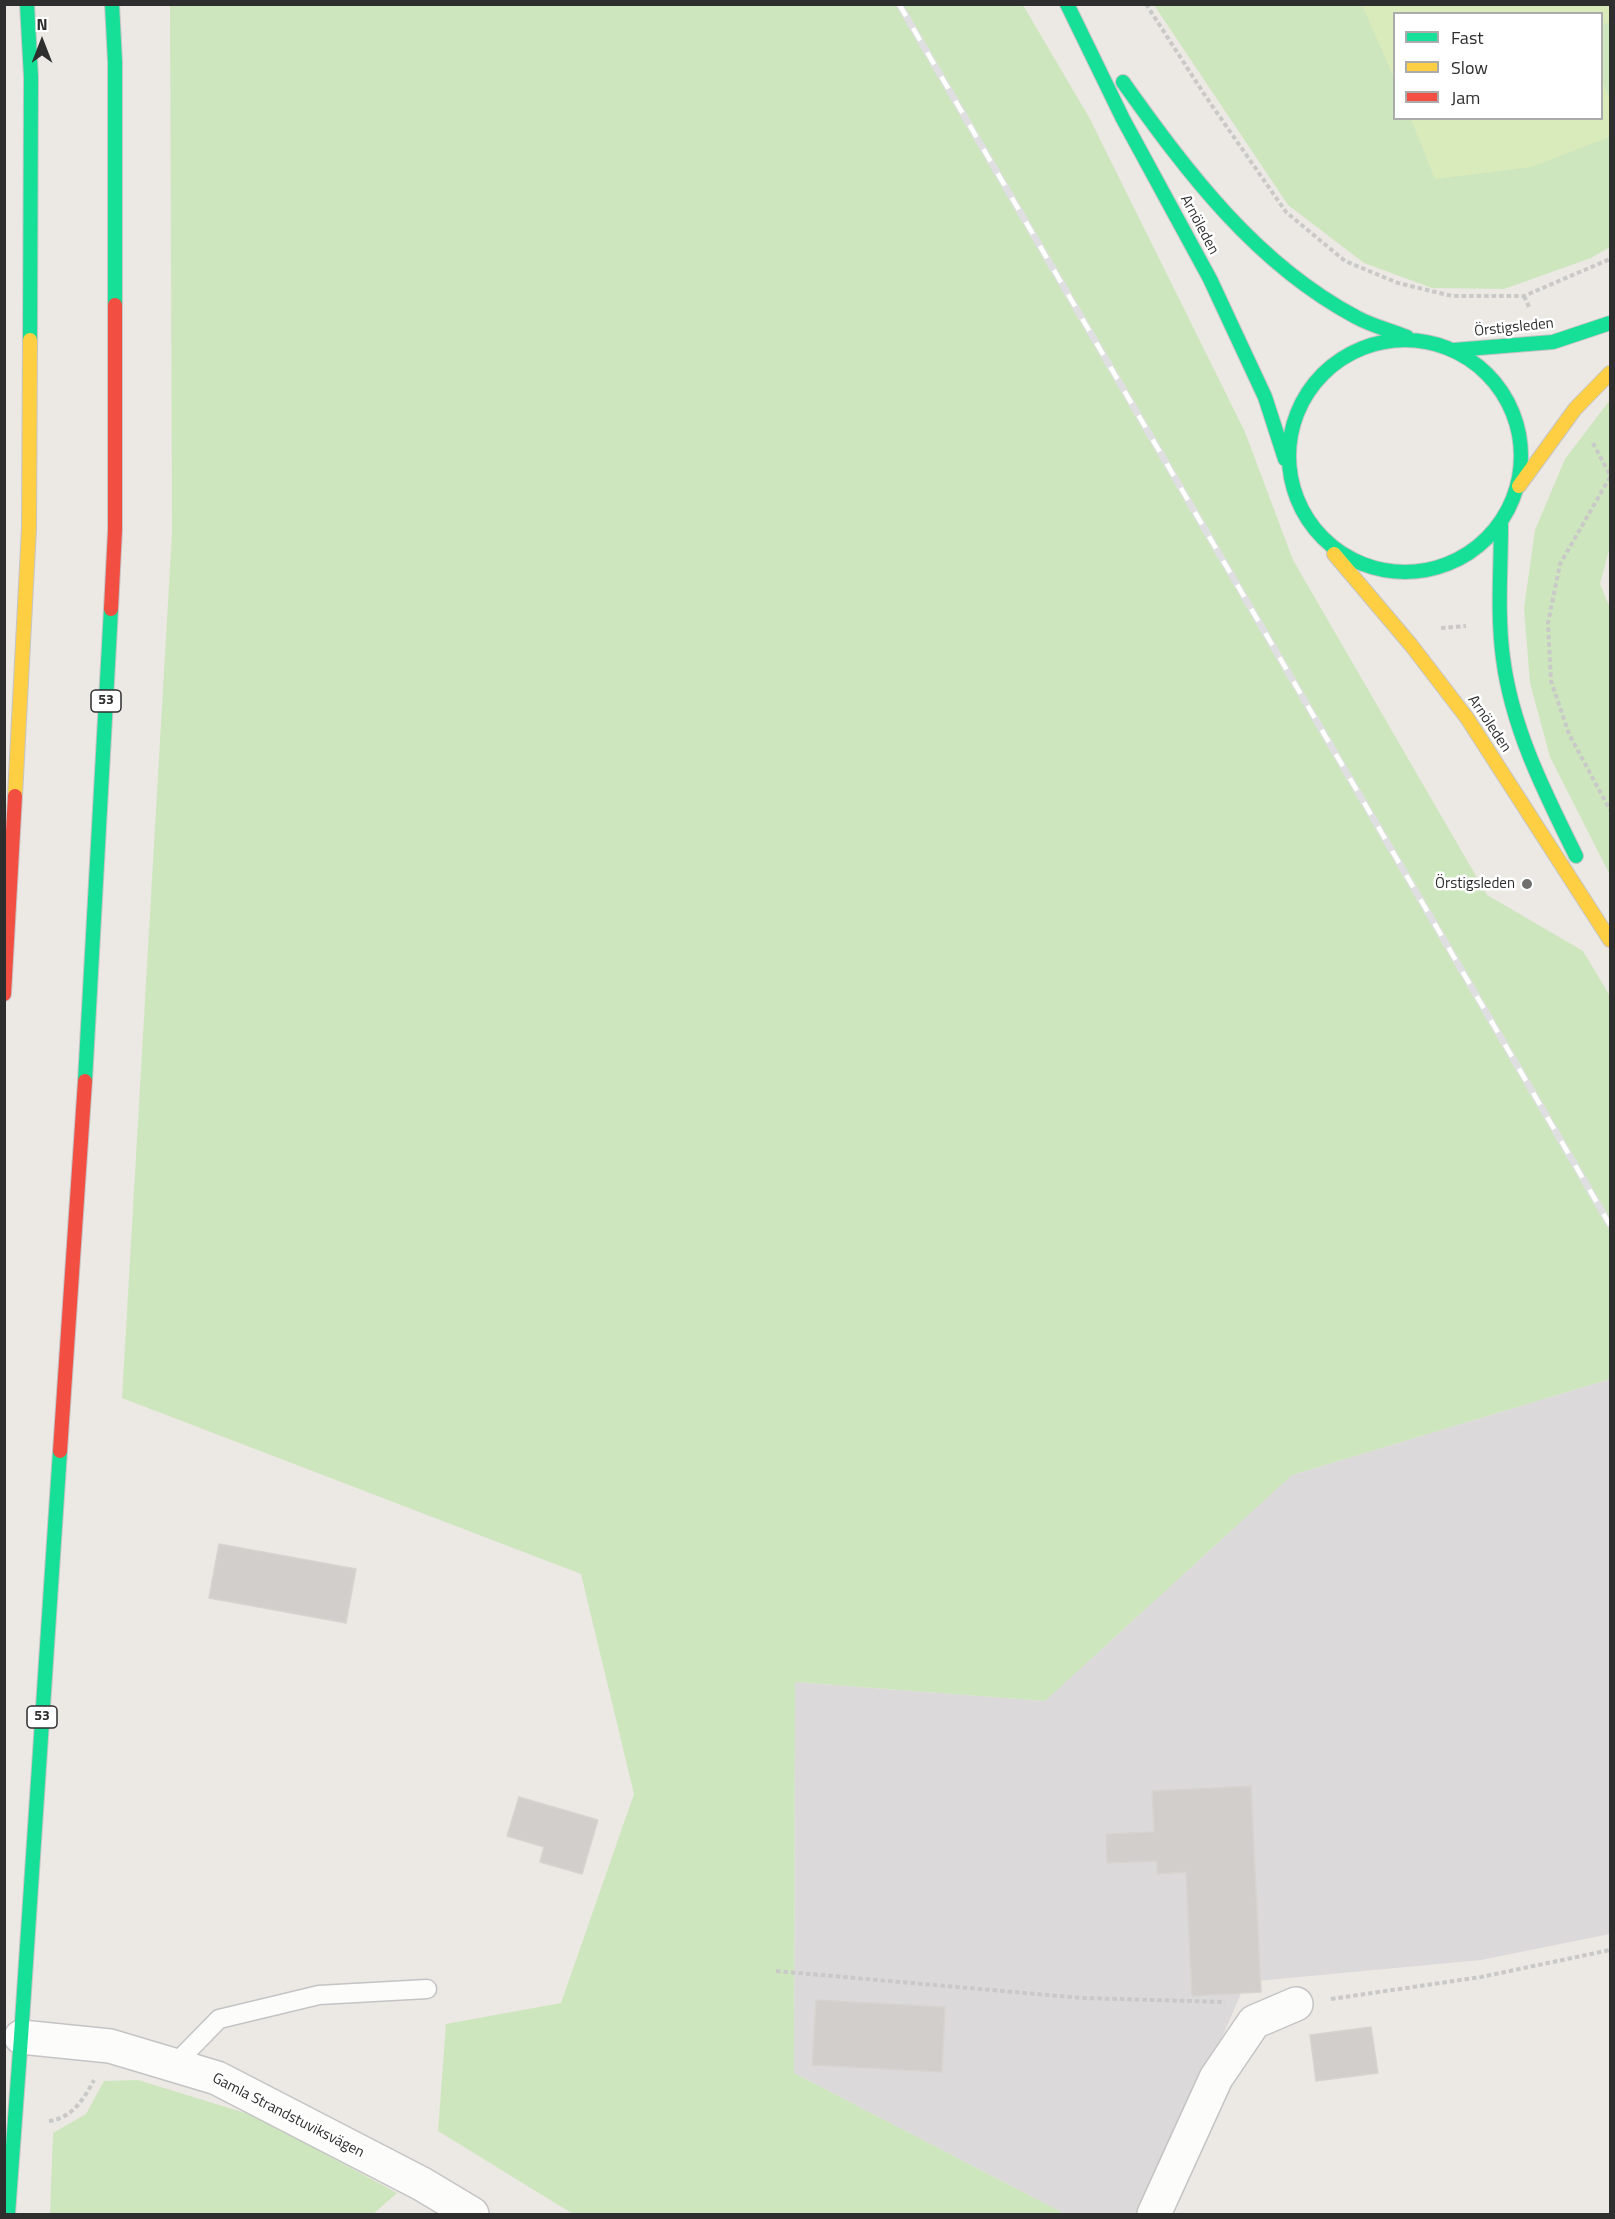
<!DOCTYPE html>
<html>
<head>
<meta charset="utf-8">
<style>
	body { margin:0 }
	#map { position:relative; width:1615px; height:2219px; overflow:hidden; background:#ece8e4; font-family:"Titillium Web",sans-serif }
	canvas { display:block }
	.frame { position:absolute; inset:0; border:6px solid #2e2e2e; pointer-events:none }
	.legend { position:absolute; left:1393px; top:12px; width:210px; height:108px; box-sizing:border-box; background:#fff; border:2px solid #ababab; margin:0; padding:8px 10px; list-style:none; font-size:18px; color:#2e2e2e }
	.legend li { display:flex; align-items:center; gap:12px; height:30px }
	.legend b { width:30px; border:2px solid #ababab }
	.north { position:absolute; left:12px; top:12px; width:60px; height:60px; -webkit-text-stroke:4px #fff; paint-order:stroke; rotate:0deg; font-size:16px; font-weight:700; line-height:24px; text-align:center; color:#2e2e2e }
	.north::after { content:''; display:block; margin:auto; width:21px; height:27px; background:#2e2e2e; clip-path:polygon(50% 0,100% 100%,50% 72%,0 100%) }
</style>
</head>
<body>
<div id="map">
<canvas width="1615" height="2219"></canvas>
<div class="frame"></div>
<ul class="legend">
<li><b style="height:8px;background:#16e098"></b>Fast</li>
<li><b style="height:8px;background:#ffcf43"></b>Slow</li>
<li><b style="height:8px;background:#f24e42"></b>Jam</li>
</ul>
<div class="north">N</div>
</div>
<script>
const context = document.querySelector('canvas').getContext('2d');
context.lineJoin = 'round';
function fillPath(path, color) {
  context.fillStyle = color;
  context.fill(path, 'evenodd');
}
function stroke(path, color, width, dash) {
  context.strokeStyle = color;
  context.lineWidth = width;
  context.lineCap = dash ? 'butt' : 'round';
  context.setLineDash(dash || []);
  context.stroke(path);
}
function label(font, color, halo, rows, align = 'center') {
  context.font = font + ' "Titillium Web",sans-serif';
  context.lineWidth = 5;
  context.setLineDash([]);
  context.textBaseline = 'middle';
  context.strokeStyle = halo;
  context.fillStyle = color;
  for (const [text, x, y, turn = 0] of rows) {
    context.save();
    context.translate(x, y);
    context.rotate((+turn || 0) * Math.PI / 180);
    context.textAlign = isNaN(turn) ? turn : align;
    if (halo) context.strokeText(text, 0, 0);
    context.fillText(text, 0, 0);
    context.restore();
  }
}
fillPath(new Path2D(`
	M1610,1379V1934L1481,1960L1246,1982L1146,2214H1065L794,2073L795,1682L1045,1701L1292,1475Z`), '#dcd9db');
fillPath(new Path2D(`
	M170,5H1023L1090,119L1245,432L1293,560L1487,895L1583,951L1610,996V1379L1292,1475L1045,1701L795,1682L794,2073L1065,2214H573L438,2131L446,2024L561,2003L634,1794L581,1574L122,1398L172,533Z
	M1154,5H1610V247L1591,258L1504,289L1432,288L1364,263L1288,205ZM1394,14H1602V118H1394Z
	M1610,400V546L1600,584L1610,608V875L1550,757L1530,683L1524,608L1535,530L1565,459Z
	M138,2080L255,2116L397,2193L373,2214H50L53,2133L86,2114L104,2081Z`), '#cee6be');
fillPath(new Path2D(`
	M1362,5H1610V21L1602,26V14H1394V78Z
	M1602,82L1610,98V137L1531,167L1435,179L1411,119L1602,118Z`), '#d9eabb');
const building = new Path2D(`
	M219,1544L356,1569L346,1623L209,1598Z
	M1251,1786L1261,1992L1192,1996L1186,1872L1157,1874V1861L1107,1863L1106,1834L1154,1832L1152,1791Z
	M519,1797L598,1820L582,1874L540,1862L544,1847L507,1836Z
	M816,2000L945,2007L942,2072L812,2065Z
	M1371,2027L1378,2073L1316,2081L1310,2035Z`);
fillPath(building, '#d1cecb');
stroke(building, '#d7d4d0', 1.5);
const lane = new Path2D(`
	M174,2065L219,2019L319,1995L427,1989`);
const street = new Path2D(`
	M21,2037L110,2046L217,2078L422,2184L472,2214
	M1154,2214L1216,2078L1254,2022L1296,2004`);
const fast = new Path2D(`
	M27,4L31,77L30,340
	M112,4L115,62V305
	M1067,4L1123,119L1210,279L1265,397L1285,459
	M1123,82C1187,172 1256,264 1356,317C1372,326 1390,330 1407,337
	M1289 456a116 116 0 1 1 232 0a116 116 0 1 1-232 0Z
	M1454,350L1553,342L1610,323
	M1501,525C1501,569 1497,614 1503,658C1512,729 1545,793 1576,856
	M85,1081L111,609
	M21,2037L60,1451
	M8,2214L21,2037`);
const slow = new Path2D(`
	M1519,486L1575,409L1610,373
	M1334,554L1411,645L1467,718L1610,940
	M15,796L29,528L30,340`);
const jam = new Path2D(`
	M111,609L115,530V305
	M4,994L15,796
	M60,1451L85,1081`);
stroke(lane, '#c5c4c5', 21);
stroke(street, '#c5c4c5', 36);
stroke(fast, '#c5c4c5', 16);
stroke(slow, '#c5c4c5', 16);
stroke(jam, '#c5c4c5', 16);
stroke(new Path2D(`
	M1146,4L1206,97L1286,212L1345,261L1398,283L1452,296H1524L1610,259
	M1524,296L1530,309
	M1593,443L1610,475
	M1610,477L1560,564L1548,623L1551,681L1569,734L1610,810
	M1441,628L1466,626
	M776,1971L1082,1998L1225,2002
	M1331,1999L1481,1977L1610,1950
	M49,2121C72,2118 84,2099 94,2080`), '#c9c9c8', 4, [4.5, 3]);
stroke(lane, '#fcfcfb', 18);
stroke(street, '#fcfcfb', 33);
stroke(fast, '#16e098', 14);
stroke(slow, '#ffcf43', 14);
stroke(jam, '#f24e42', 14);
const rail = new Path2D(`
	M899,4L1610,1225`);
stroke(rail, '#dfdfe1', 7);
stroke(rail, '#fff', 4.5, [14]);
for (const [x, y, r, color] of [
	[1527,884,6,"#706f6e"]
]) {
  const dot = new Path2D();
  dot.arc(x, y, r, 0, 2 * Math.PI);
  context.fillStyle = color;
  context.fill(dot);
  stroke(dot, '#fff', 2);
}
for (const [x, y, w] of [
	[106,701,30],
	[42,1717,30]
]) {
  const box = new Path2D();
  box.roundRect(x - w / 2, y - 11, w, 22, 4.5);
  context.fillStyle = '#fff';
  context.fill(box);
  stroke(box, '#2e2e2e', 1.5);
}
label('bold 14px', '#2e2e2e', null, [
	["53",106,701],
	["53",42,1717]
]);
label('15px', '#2e2e2e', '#fff', [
	["Arnöleden",1199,225,62],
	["Örstigsleden",1514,328,-6],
	["Arnöleden",1489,724,56],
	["Gamla Strandstuviksvägen",288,2116,27]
]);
label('15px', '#2e2e2e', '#fff', [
	["Örstigsleden",1515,884]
], 'right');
</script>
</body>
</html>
